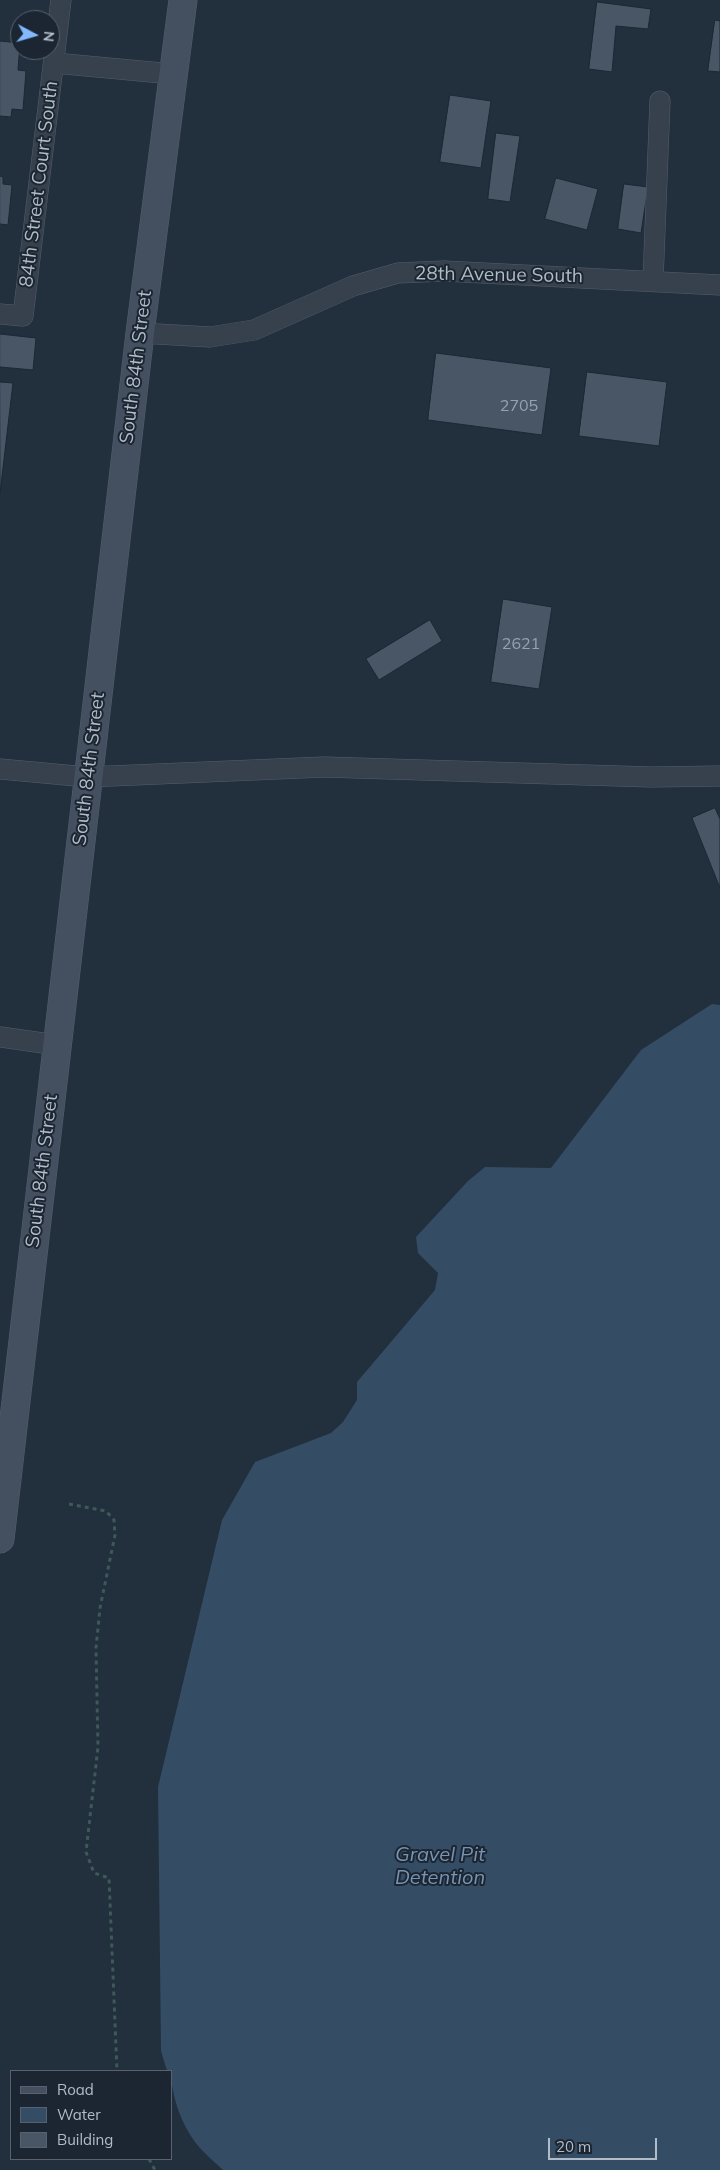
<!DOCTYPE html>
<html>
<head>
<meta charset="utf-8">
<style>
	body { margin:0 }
	#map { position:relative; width:720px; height:2170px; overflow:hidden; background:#222f3d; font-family:Mulish,sans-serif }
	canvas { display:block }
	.legend { position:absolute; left:10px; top:2070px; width:162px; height:90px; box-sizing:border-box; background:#1b2632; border:1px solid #57626e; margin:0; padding:6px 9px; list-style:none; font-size:15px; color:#b1bcc8 }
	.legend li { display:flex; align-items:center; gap:10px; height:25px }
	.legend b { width:25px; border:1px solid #57626e }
	.north { position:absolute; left:10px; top:10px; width:50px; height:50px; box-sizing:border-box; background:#1b2632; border:1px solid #57626e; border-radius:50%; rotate:96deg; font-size:14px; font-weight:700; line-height:20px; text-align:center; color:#b1bcc8 }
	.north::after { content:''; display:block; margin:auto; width:18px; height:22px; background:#83b9fc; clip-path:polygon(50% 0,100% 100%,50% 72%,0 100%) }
	.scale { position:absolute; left:548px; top:2138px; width:109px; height:22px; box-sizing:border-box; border:2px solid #b1bcc8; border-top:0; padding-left:6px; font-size:15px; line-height:18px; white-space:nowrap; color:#b1bcc8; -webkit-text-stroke:4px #1b2632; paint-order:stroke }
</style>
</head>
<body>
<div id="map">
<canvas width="720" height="2170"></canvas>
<ul class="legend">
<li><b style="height:6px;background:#445060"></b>Road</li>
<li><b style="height:14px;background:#354c65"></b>Water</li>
<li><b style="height:14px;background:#485666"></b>Building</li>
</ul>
<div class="north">N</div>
<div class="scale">20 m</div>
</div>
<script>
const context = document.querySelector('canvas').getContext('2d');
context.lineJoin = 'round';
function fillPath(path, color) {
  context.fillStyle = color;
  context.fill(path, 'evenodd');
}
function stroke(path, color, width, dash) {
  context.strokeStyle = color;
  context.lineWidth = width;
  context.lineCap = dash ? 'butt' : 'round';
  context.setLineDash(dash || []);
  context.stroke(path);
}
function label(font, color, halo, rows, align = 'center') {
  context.font = font + ' Mulish,sans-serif';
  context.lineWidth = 4;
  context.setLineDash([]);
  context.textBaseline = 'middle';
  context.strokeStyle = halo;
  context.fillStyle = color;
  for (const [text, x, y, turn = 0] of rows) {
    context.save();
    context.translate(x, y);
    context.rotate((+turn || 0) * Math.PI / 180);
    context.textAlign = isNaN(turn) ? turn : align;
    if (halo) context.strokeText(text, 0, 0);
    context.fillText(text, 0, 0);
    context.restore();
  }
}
fillPath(new Path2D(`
	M712,1004L720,1005V2170H223C216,2163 207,2156 200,2148C183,2129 171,2097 171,2071H167L161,2051L158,1787L222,1520L255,1462L331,1433L343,1422L357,1400V1382L435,1290L438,1273L418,1253L416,1237L468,1181L485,1167L551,1168L641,1050Z`), '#354c65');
const building = new Path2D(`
	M597,2L651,9L648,29L616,26L612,72L589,69Z
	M715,20L720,21V72L708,71Z
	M0,41L20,43L18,70L26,71L23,110L12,109L11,117L0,116Z
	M450,95L491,101L481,168L440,162Z
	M496,133L520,136L510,202L488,199Z
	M0,176L3,177V184L12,185L8,225L0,224Z
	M556,178L598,189L587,230L545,219Z
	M624,184L648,187L641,233L618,229Z
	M0,334L36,338L33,370L0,367Z
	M436,353L551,368L542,435L428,420Z
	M587,372L667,382L659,446L579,436Z
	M0,382L13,383L0,493Z
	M503,599L552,607L539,689L491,682Z
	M430,620L442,641L379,680L366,659Z
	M715,808L720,819V888L692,818Z`);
fillPath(building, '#485666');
stroke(building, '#1d2834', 1);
const service = new Path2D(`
	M54,63L173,74
	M653,281L660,101
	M0,314L23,316L61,0
	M140,333L210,337L254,330L353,286L398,273L444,271L720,285
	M0,769L87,777L324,767L651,777L720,776
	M0,1037L57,1045`);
const secondary = new Path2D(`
	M0,1539L140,333L183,0`);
stroke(service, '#545f6b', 21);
stroke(secondary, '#545f6b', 29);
stroke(new Path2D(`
	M69,1504L106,1511L114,1520L115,1535L100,1608L96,1648L98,1747L86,1852L94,1873L109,1878L117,2071
	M149,2159L155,2170`), '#3f5858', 3, [4, 4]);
stroke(service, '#36414d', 20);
stroke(secondary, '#445060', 28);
label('16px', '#97a2b0', null, [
	["2705",519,406],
	["2621",521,644]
]);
label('19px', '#b1bcc8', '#1b2632', [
	["84th Street Court South",39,184,-83],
	["28th Avenue South",499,275,1],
	["South 84th Street",136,367,-83],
	["South 84th Street",89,769,-83],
	["South 84th Street",42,1171,-83]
]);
label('italic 20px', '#7894b2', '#1b2632', [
	["Gravel Pit",440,1855],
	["Detention",440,1878]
]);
</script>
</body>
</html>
